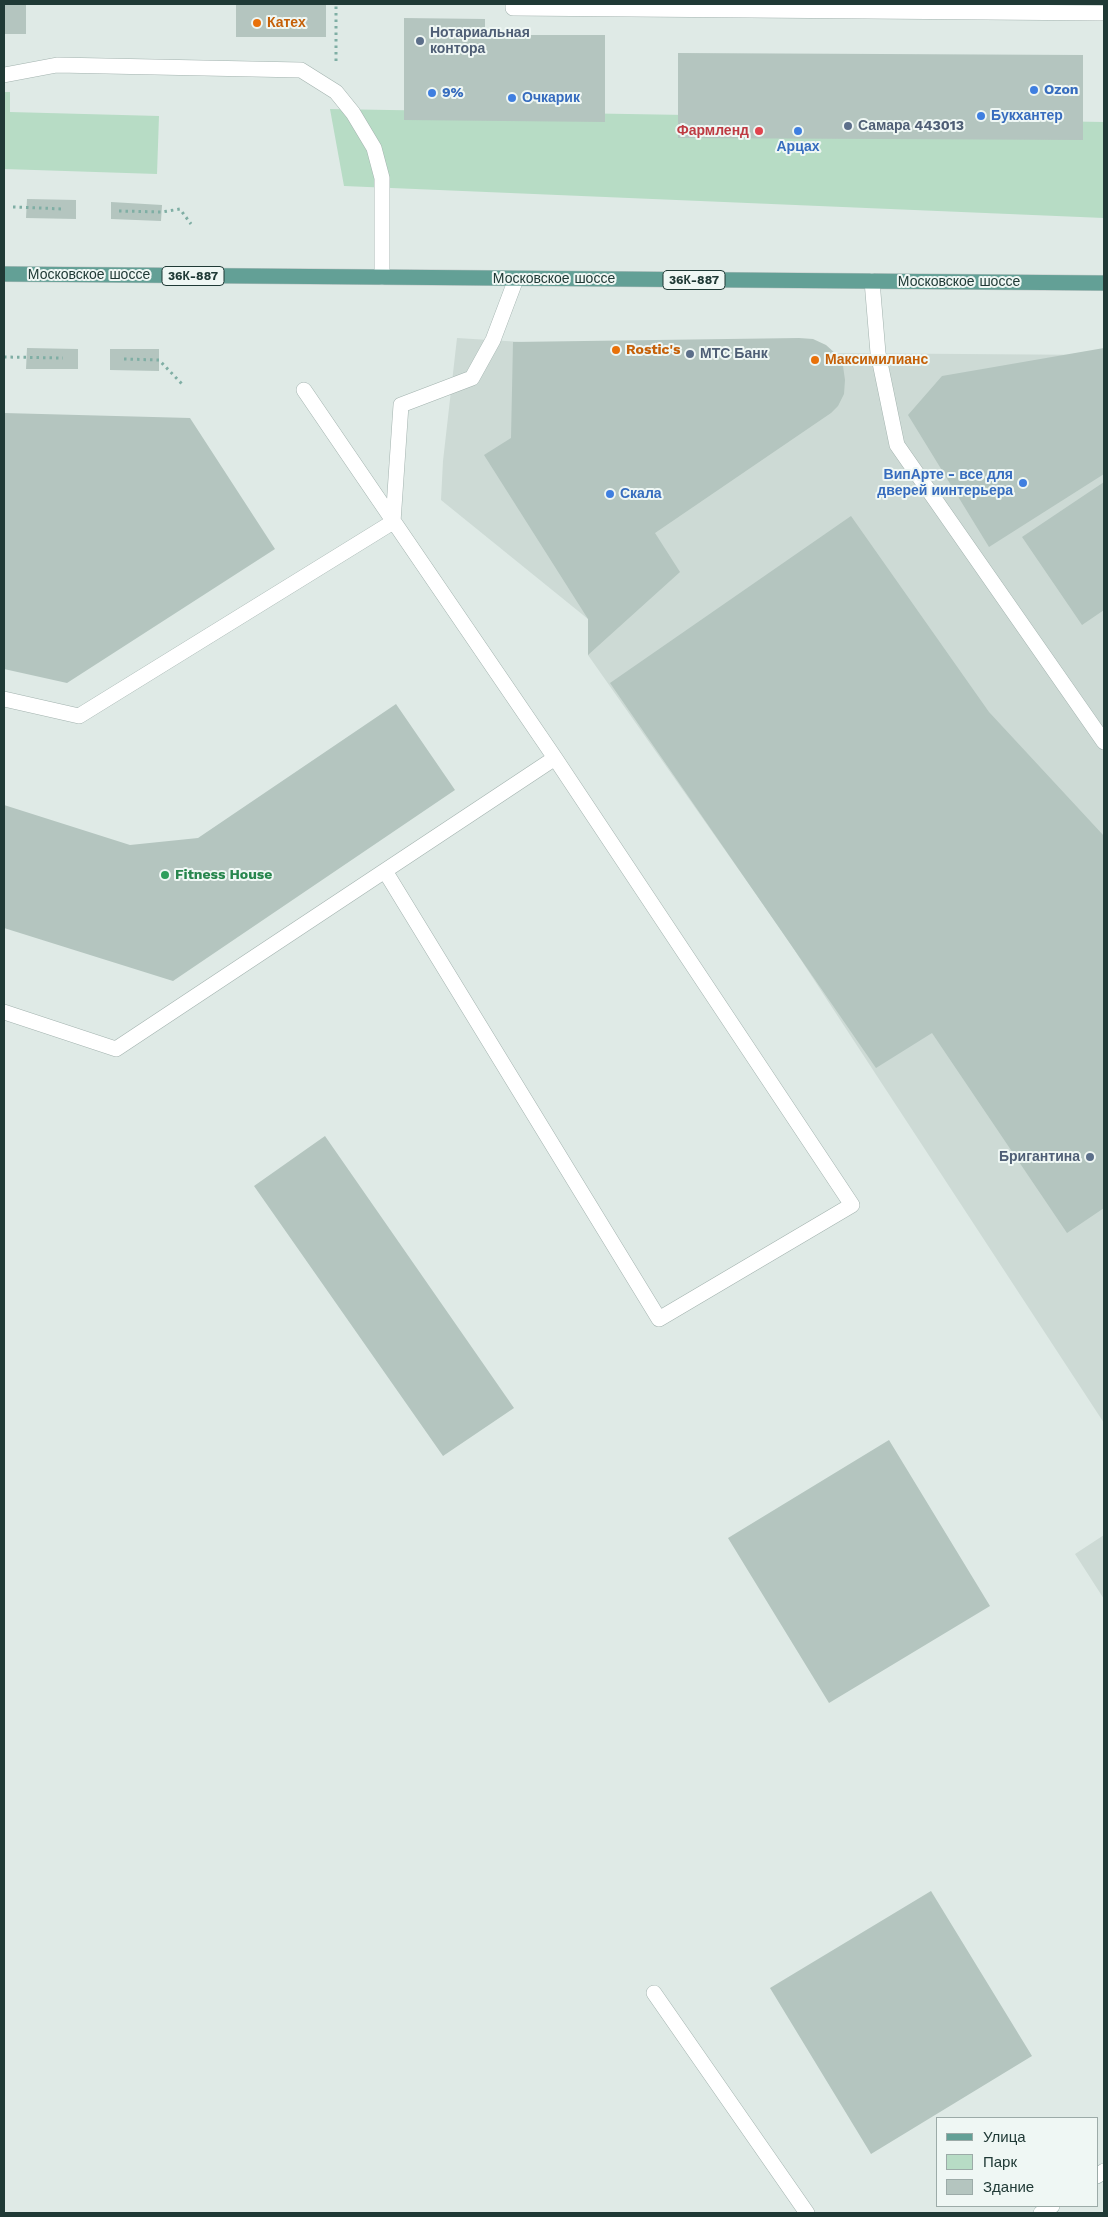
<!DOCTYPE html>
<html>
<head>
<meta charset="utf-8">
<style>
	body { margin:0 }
	#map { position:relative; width:1108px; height:2217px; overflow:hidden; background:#dfeae6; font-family:"Work Sans",sans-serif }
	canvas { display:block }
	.frame { position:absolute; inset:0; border:5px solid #203a36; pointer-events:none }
	.legend { position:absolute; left:936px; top:2117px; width:162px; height:90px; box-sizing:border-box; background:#eff7f4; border:1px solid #9caba8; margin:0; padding:6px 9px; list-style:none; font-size:15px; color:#203a36 }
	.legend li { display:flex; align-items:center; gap:10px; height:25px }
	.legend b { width:25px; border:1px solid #9caba8 }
</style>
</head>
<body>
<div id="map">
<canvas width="1108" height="2217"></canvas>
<div class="frame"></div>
<ul class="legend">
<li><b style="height:6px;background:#63a096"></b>Улица</li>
<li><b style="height:14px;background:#b7dcc5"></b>Парк</li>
<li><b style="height:14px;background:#b4c5bf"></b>Здание</li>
</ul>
</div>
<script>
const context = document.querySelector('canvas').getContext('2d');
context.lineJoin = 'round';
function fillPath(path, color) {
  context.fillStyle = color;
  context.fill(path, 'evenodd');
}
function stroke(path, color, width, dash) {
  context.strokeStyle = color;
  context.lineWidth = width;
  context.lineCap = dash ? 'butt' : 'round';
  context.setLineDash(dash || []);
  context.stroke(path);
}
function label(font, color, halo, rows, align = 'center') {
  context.font = font + ' "Work Sans",sans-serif';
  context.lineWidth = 4;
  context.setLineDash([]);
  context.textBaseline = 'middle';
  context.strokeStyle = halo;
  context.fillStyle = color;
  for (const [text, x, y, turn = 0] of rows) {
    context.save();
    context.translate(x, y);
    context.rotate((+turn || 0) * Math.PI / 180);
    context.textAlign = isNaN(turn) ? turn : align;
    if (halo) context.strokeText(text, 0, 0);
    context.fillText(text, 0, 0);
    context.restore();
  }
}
fillPath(new Path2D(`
	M457,338L683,352L1104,355V1423L786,937L588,655V619L441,500L443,461Z
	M1104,1535V1599L1075,1554Z`), '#cddad5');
fillPath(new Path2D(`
	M4,92H10V112L159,116L157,174L4,169Z
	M330,109L1104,122V218L344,186Z`), '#b7dcc5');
fillPath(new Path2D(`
	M4,4H26V34H4Z
	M236,4H326V37H236Z
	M404,18L485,19V35H605V122L404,120Z
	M678,53L1083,55V140L678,138Z
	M27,199L76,200V219L26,218Z
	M111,202L162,205L161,221L111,219Z
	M799,338L813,339L826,345L836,354L843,366L845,380L844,394L838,406L831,413L655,533L680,572L588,655V619L484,455L511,438L513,342Z
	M27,348L78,349V369H26Z
	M1104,348V474L989,547L908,415L942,376Z
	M110,349H159V371L110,370Z
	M4,413L190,418L275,549L67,683L4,669Z
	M1104,482V610L1082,625L1022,537Z
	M851,516L989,712L1104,836V1208L1067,1233L932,1033L876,1068L610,683Z
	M396,704L455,790L173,981L4,928V805L130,845L198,838Z
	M325,1136L514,1408L443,1456L254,1186Z
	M889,1440L990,1606L829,1703L728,1538Z
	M931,1891L1032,2056L871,2154L770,1988Z`), '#b4c5bf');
const lane = new Path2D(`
	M513,4V8L1104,13
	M4,75L57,65L301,70L336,92L353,113L374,148L382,178V277
	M872,281L878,353L897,445L1104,742
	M304,390L555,758L852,1205L659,1319L385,871
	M4,699L79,716L393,522L401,405L472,378L493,340L516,279
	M4,1012L116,1049L555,758
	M654,1993L807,2213`);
const secondary = new Path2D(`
	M1097,2176L1104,2171
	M1041,2213L1052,2206`);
const primary = new Path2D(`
	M4,274L1104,283`);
stroke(lane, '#a2b2ae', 16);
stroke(secondary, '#9eb6b0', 16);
stroke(primary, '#bcc4c3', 16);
stroke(new Path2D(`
	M336,61V4
	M13,207L64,209
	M119,211L162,212L180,209L191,224
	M4,357L63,358
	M124,359L159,360L183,385`), '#7faea4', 3, [2.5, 4]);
stroke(lane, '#fff', 15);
stroke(secondary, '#fff', 15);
stroke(primary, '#63a096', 15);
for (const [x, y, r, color] of [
	[257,23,5,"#e8710a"],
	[420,41,5,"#5c6f8a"],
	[1034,90,5,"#3f7fe0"],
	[432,93,5,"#3f7fe0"],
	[512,98,5,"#3f7fe0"],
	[981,116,5,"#3f7fe0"],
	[848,126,5,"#5c6f8a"],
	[759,131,5,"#e0444e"],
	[798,131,5,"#3f7fe0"],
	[616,350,5,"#e8710a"],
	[690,354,5,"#5c6f8a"],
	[815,360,5,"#e8710a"],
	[1023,483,5,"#3f7fe0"],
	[610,494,5,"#3f7fe0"],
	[165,875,5,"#2e9e5b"],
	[1090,1157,5,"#5c6f8a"]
]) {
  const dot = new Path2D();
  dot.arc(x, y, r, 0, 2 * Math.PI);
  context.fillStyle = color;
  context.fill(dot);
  stroke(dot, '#eff7f4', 2);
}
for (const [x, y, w] of [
	[193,276,62],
	[694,280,62]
]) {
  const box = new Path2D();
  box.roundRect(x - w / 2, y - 9.5, w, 19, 4);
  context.fillStyle = '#eff7f4';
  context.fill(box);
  stroke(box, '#203a36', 1);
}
label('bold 12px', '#203a36', null, [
	["36К-887",193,276],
	["36К-887",694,280]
]);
label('bold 14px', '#c56008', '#eff7f4', [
	["Катех",267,23],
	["Rostic's",626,350],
	["Максимилианс",825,360]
], 'left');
label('bold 14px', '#4e5e75', '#eff7f4', [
	["Нотариальная",430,33],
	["контора",430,49],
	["Самара 443013",858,126],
	["МТС Банк",700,354],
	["Бригантина",1080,1157,"right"]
], 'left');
label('bold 14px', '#366cbe', '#eff7f4', [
	["Ozon",1044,90],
	["9%",442,93],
	["Очкарик",522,98],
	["Букхантер",991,116],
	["Арцах",798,147,"center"],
	["ВипАрте - все для",1013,475,"right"],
	["дверей иинтерьера",1013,491,"right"],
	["Скала",620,494]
], 'left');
label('bold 14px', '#be3a42', '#eff7f4', [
	["Фармленд",749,131]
], 'right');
label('14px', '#203a36', '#eff7f4', [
	["Московское шоссе",89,275],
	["Московское шоссе",554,279],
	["Московское шоссе",959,282]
]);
label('bold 14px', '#27864d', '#eff7f4', [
	["Fitness House",175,875]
], 'left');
</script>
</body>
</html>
